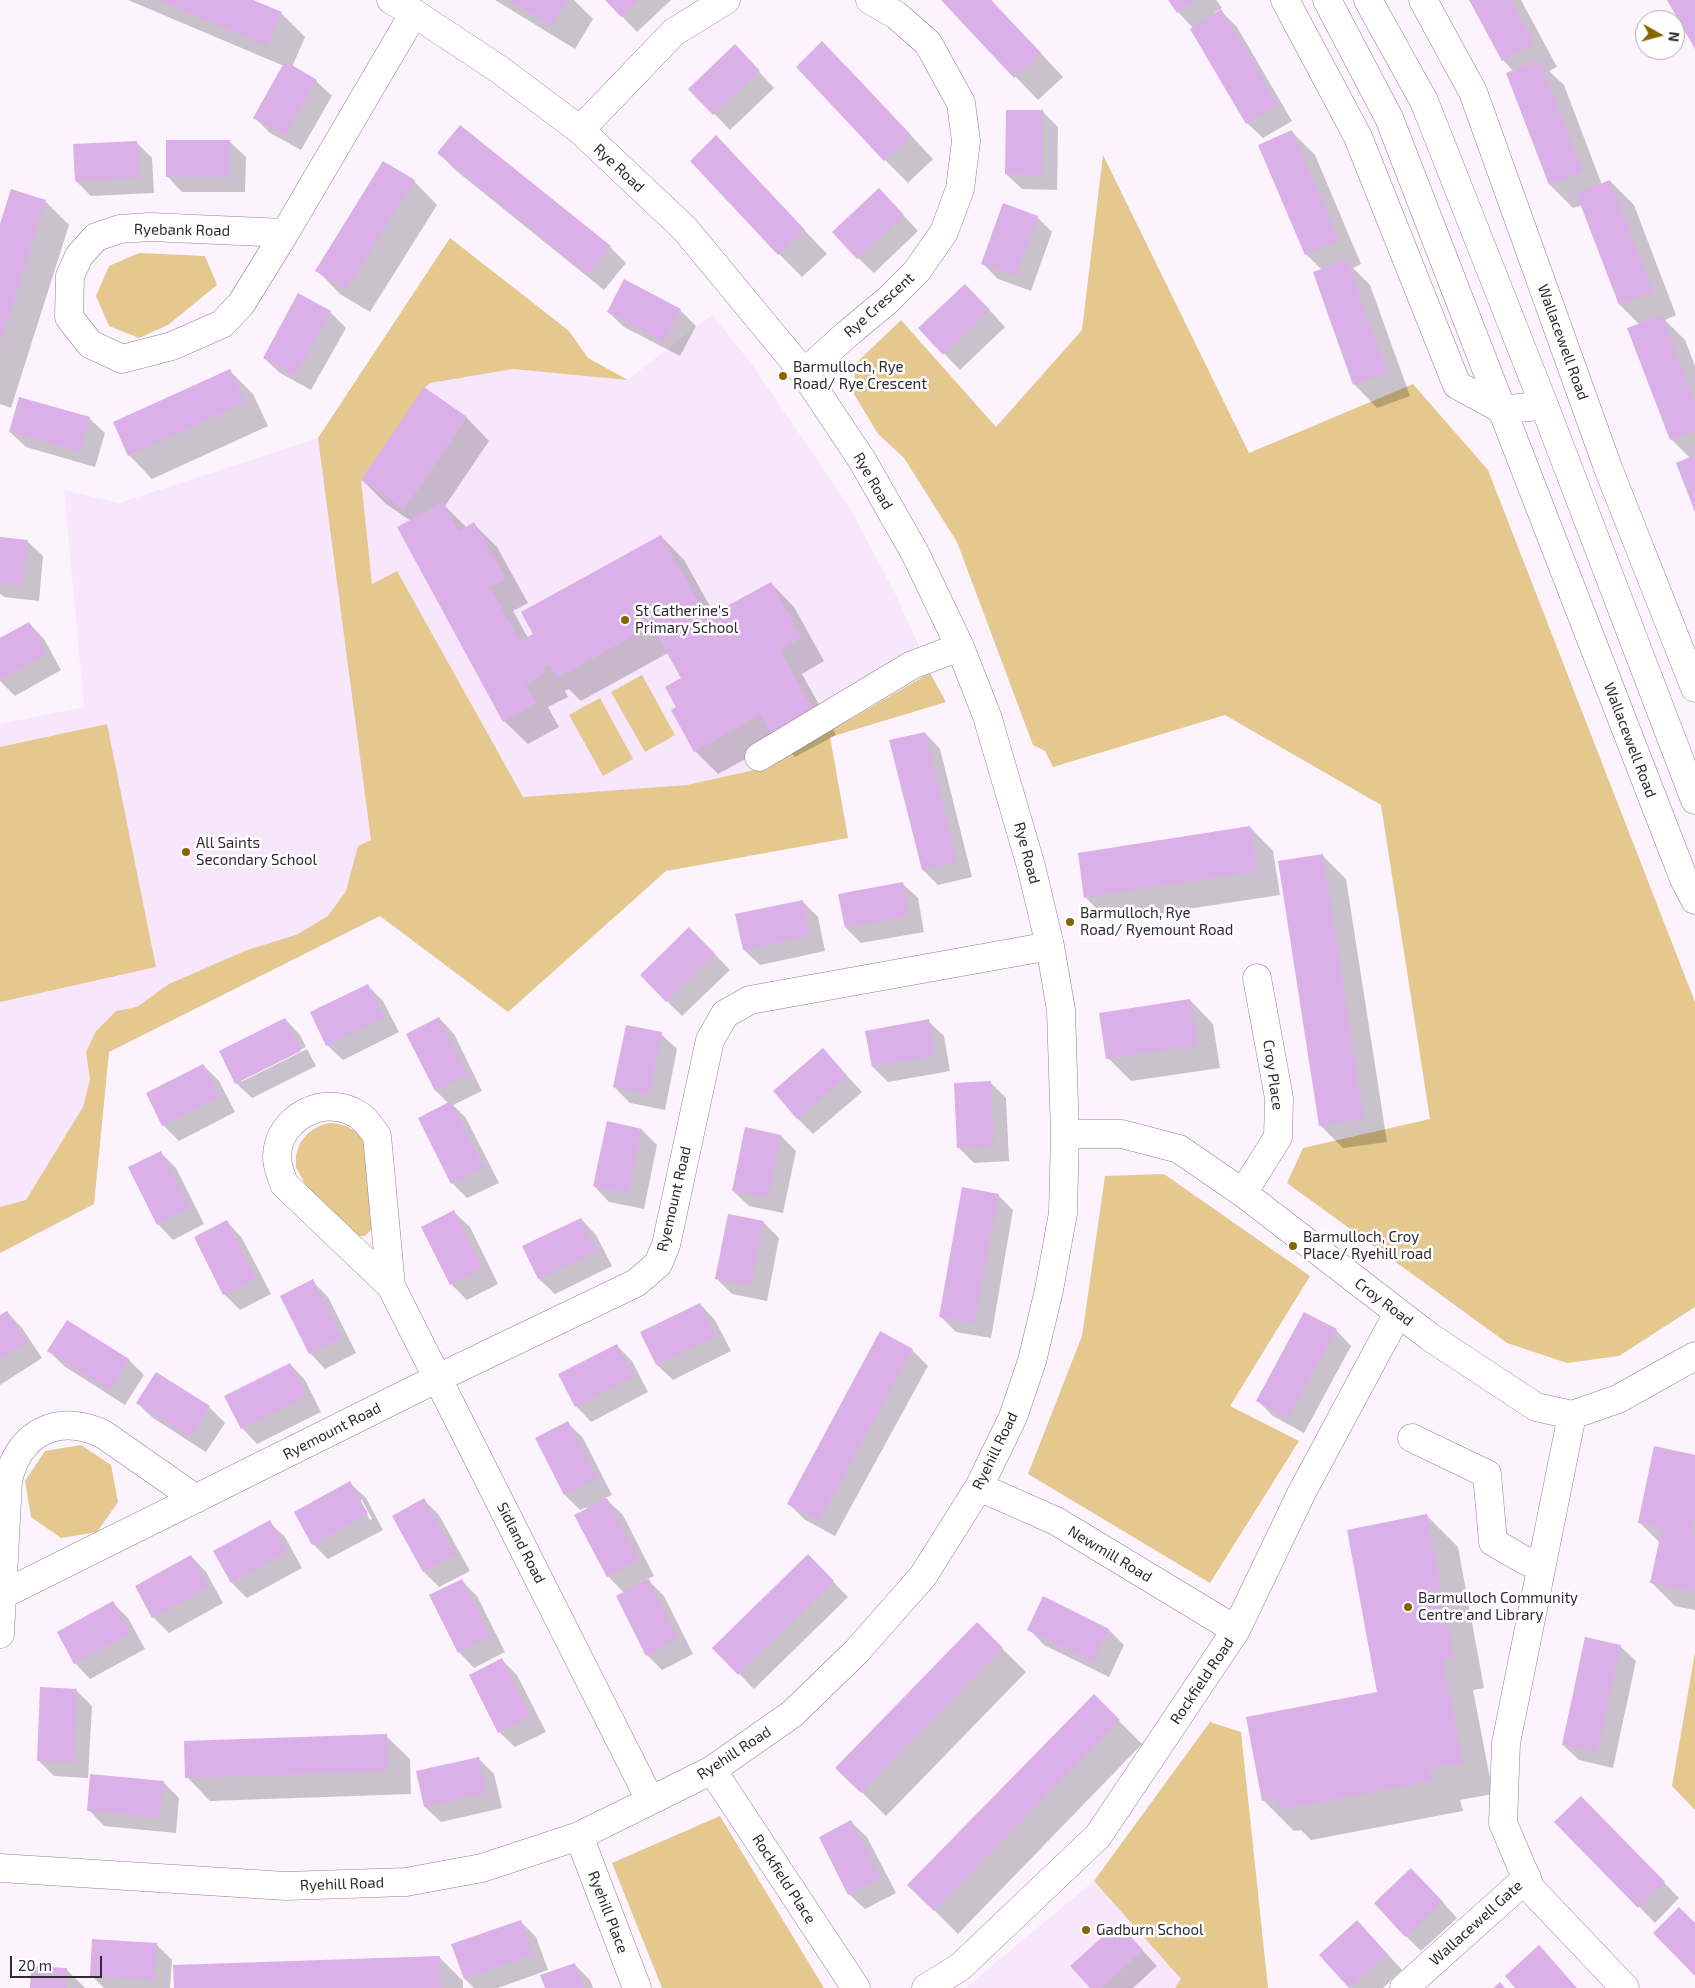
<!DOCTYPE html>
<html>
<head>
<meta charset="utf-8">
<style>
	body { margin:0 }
	#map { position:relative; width:1695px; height:1988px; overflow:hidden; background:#fcf3ff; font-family:"Exo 2",sans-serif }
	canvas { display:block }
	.north { position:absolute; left:1635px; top:10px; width:50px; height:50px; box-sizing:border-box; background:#fff; border:1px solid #acaaad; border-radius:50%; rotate:97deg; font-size:14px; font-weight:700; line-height:20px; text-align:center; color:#302a32 }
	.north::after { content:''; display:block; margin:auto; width:18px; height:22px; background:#876501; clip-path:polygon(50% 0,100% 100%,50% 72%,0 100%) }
	.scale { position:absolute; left:10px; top:1956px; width:92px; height:22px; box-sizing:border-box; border:2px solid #302a32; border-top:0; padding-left:6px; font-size:15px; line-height:18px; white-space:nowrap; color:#302a32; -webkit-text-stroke:4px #fff; paint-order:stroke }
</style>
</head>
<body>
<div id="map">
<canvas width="1695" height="1988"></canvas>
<div class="north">N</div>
<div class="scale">20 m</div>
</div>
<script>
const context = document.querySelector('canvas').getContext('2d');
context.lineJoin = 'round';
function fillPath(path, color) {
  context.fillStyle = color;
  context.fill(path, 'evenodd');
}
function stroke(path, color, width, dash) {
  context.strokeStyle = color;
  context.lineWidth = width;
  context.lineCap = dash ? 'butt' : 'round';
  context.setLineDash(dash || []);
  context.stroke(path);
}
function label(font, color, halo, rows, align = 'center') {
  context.font = font + ' "Exo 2",sans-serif';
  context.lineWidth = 5;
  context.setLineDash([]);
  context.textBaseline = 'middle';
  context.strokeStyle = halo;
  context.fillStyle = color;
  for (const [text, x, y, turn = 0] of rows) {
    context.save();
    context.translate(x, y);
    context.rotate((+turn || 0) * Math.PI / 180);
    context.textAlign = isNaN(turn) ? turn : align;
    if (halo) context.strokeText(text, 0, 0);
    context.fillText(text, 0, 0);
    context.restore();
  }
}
fillPath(new Path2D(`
	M450,238L569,331L588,358L627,380L712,315L751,363L850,508L895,593L920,648L930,673L946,702L830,737L848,838L666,871L508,1012L380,916L109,1052L94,1204L0,1253V724L84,707L64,490L119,503L318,438Z
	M1094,1881L1181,1979L1175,1988H965Z`), '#f8e7fc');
fillPath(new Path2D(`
	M1103,155L1249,453L1413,384L1488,470L1695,1002V1307L1619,1356L1567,1363L1507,1343L1287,1183L1303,1148L1430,1119L1381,805L1225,715L1053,767L1045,751L1033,745L957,542L904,458L878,434L854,394L855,364L901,320L996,427L1082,330Z
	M450,238L569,331L588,358L628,380L513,369L430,383L424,388L361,480L372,584L397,571L523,797L687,785L768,767L930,673L946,702L830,737L848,838L666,871L508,1012L380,916L109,1052L94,1204L0,1253V1207L26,1200L83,1107L90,1079L86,1052L96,1031L116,1011L137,1007L169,984L247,950L296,935L328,916L346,891L358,846L371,840L318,438Z
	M139,253L205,256L217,285L168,325L139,338L109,326L96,296L109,266Z
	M642,675L675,735L645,752L611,692Z
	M600,698L633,759L603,776L569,715Z
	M107,724L156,967L0,1002V747Z
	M329,1123C346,1124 356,1129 367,1143L372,1229L365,1236H356L313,1199L296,1167V1155L300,1143L308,1133L319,1126Z
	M1164,1174L1310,1276L1230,1406L1299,1441L1210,1583L1028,1474L1082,1336L1105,1176Z
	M81,1445L111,1465L118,1502L97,1532L61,1538L31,1517L25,1481L45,1451Z
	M1695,1652V1810L1672,1786Z
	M1210,1722L1241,1732L1268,1988H1175L1181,1979L1094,1881Z
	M720,1816L824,1988H662L612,1863Z`), '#e4c88d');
fillPath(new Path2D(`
	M128,0H250L281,13L305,37L292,67L316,81L332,96L301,150L270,133L255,118L284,66Z
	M495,0H574L593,19L575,49Z
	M606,0H671L637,32Z
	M942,0H991L1063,77L1038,100Z
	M1169,0H1216L1222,8L1215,12L1216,14L1221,11L1237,27L1292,121L1263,138L1247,123L1193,28L1178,12Z
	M1470,0H1521L1557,67L1549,71L1564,85L1602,185L1610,181L1634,205L1676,315L1665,320L1685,340L1695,366V509L1690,458L1671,439L1640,325L1620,305L1582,205L1573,208L1550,185L1514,72L1503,60Z
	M750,62L774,88L730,130L690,89Z
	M846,66L933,159L908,183L885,160Z
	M1043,112L1058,127L1057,190L1022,189L1006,174Z
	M1292,132L1315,155L1361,264L1353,268L1370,285L1410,396L1377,408L1354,384L1322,270L1306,254Z
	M716,137L827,254L802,277L779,254Z
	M136,142L152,158L154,193L91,196L76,181Z
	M230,142L246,157L245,192H182L167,176Z
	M439,153L610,247L626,263L604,290L454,169Z
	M414,181L437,205L370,312L340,294L317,270Z
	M12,191L46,202L69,225L11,408L0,404V229Z
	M894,205L918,231L874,273L858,258Z
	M1037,217L1052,232L1031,291L998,279L982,263Z
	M981,301L1005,327L960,370L920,328Z
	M680,310L696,326L680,356L624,327L608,312Z
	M330,312L346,328L311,390L280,373L264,358Z
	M230,371L253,394L268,426L152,479L129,455Z
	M466,417L489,441L445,506L467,528L474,524L497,547L528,603L513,611L528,638L661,536L684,560L715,615L771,583L794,607L824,661L802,674L836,735L795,757L779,741L718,774L695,751L677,708L682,679L668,653L581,701L569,689L565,691L568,697L548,707L559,727L528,744L504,721L411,521L386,504L362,480Z
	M89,418L105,433L95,467L26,447L10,432Z
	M0,538L27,541L43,556L39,601L4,597L0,594Z
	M29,623L44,639L61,670L15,696L0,681V639Z
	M925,733L940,749L972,877L938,885L923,870Z
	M1250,827L1273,851L1280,895L1109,921L1086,898Z
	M1323,856L1346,879L1387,1142L1343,1148L1320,1125Z
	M902,883L918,898L924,932L861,943L846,928Z
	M802,901L818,917L825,951L760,965L744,950Z
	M705,944L730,970L682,1016L667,1001Z
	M367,985L383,1001L399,1032L343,1060L327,1045Z
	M1190,1000L1213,1024L1220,1068L1131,1081L1108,1058Z
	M439,1018L454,1034L482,1091L453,1105L466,1118L499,1183L467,1198L452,1183L449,1104L436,1091L407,1034Z
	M285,1019L300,1035L306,1047L241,1080V1082L307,1049L316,1066L252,1098L236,1083Z
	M928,1021L944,1036L950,1071L888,1082L873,1067Z
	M661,1034L677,1049L665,1110L630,1103L614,1087Z
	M823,1049L862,1092L813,1134L797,1118Z
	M203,1065L219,1081L235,1112L179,1141L163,1125Z
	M991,1083L1006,1098L1009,1161L974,1163L958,1147Z
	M608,1122L642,1130L657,1145L644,1209L609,1202L594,1186Z
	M781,1136L796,1151L783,1213L749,1206L733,1191Z
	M160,1152L176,1168L204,1224L173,1240L158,1224Z
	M998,1195L1013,1210L991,1338L956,1332L940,1316Z
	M454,1212L470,1227L498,1284L467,1300L451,1284Z
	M581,1219L596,1235L612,1266L555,1294L539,1279L524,1247Z
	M227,1222L242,1238L271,1294L240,1310L224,1294Z
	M763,1222L779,1238L767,1301L732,1294L717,1279Z
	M312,1281L328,1297L356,1353L325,1369L310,1353Z
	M700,1304L715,1320L731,1351L673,1380L657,1365L641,1333Z
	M7,1312L22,1328L42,1358L0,1385V1317Z
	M67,1321L129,1360L144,1375L125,1405L64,1366L49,1351Z
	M1336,1330L1351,1346L1304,1433L1273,1416L1258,1401Z
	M616,1345L632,1361L648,1392L591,1422L576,1406Z
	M912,1350L928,1366L835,1536L804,1519L788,1503Z
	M290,1364L305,1380L321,1412L257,1444L242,1428Z
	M156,1374L209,1407L225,1423L206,1452L153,1418L137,1403Z
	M568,1423L583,1438L612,1495L605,1498L623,1515L654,1576L647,1579L664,1596L693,1654L662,1670L647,1655L624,1593L608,1576L587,1507L580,1510L565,1495L536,1438Z
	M1695,1456V1610L1675,1606L1651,1582L1660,1543L1639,1522Z
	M350,1483L366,1498L383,1530L328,1559L313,1544ZM359,1500H362L372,1519L370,1520Z
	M424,1500L439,1515L470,1571L439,1587L424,1572L394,1516Z
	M1427,1516L1458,1547L1484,1688L1473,1690L1493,1794L1460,1800L1463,1811L1311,1840L1301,1830L1294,1831L1263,1800L1379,1693Z
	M269,1522L285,1537L302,1568L247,1598L232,1583L215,1551Z
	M191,1556L206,1572L223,1603L169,1633L153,1617Z
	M808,1556L848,1597L754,1689L714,1648Z
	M461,1580L477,1596L505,1652L474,1668L459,1652Z
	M113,1603L128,1618L145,1649L90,1679L75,1663Z
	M977,1624L1026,1672L886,1816L837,1768Z
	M1029,1629L1109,1630L1124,1645L1109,1677L1044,1645Z
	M1620,1646L1636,1661L1613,1768L1579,1760L1563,1745Z
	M502,1660L517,1675L546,1732L515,1747L499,1732Z
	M77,1691L92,1706L88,1778L54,1776L38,1760Z
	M1094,1696L1142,1744L958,1934L932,1908Z
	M386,1736L410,1759L411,1794L210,1801L187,1777Z
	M478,1758L494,1774L502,1808L441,1822L425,1807Z
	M163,1782L179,1798L176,1833L104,1826L89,1810Z
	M1581,1798L1679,1898L1655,1923L1556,1822Z
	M851,1822L867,1837L896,1893L865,1909L849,1894Z
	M1427,1885L1457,1918L1421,1951L1406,1936Z
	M520,1921L536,1937L548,1970L498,1988H474L465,1979Z
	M1372,1937L1402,1970L1383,1988H1350L1320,1955Z
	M1133,1940L1157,1966L1133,1988H1092Z
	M156,1944L172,1960L170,1988H104L92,1976Z
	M439,1957L463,1981V1988H175Z
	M574,1964L590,1980L593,1988H546Z
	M67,1970L85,1988H31Z`), '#0003');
fillPath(new Path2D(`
	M158,0H253L282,12L267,46Z
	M508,0H567L552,26Z
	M605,0H639L621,17Z
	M941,0H991L1041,53L1014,78Z
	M1168,0H1195L1177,13Z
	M1469,0H1511L1534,44L1502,61Z
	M1667,0H1695V49Z
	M1221,9L1278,105L1246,124L1190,29Z
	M822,41L911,135L884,161L796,67Z
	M735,44L760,71L713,115L688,89Z
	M1540,60L1583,172L1549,185L1506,73Z
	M285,61L317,80L285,136L253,118Z
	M1006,110H1043L1042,175L1005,174Z
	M460,125L611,246L588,275L437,153Z
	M1292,130L1339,241L1305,255L1258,145Z
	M716,135L805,230L778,255L690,161Z
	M166,140H230V177H166Z
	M137,141L139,178L75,181L73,144Z
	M383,161L415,180L346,290L315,271Z
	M1610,180L1653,292L1619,305L1576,193Z
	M879,188L904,215L857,259L832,232Z
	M11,189L46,200L0,345V224Z
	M1003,203L1038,216L1016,276L981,264Z
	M1347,260L1387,373L1353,385L1313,272Z
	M624,279L681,309L664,342L607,312Z
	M965,284L990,310L943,355L918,328Z
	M298,293L331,311L295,376L263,358Z
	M1662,315L1695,402V431L1670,440L1627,328Z
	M230,369L245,403L128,456L113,422Z
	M424,387L467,417L404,510L361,480Z
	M19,397L90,417L80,452L9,432Z
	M1695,455V512L1676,463Z
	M443,502L459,531L474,522L506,579L490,587L520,641L533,634L521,612L661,535L707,617L771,582L802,637L780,650L814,711L771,734L760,715L694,752L671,710L676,707L665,687L681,678L652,626L557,678L549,664L543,667L546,673L526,684L537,703L503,722L397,527Z
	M0,537L28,540L23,586L0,583Z
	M29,622L47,654L0,680V638Z
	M925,732L957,861L922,870L889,740Z
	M1250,826L1258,871L1084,898L1078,853Z
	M1323,854L1364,1119L1319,1126L1278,861Z
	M903,882L909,916L845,928L838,894Z
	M803,900L810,936L743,950L735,914Z
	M689,927L715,954L666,1002L640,975Z
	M368,984L384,1017L326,1046L310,1012Z
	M1190,999L1198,1045L1106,1059L1099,1013Z
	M439,1017L468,1075L435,1091L406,1034Z
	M285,1018L301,1051L235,1084L219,1051Z
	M929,1019L935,1056L872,1067L865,1031Z
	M626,1025L662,1032L649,1095L613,1087Z
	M823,1048L847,1076L797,1119L773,1091Z
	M203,1064L220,1097L162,1126L146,1093Z
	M991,1081L994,1146L957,1148L954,1083Z
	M451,1101L484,1167L451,1184L418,1118Z
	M607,1121L642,1129L628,1194L593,1186Z
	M745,1127L781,1135L768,1198L732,1191Z
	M161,1151L190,1208L157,1225L128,1167Z
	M962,1187L999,1194L975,1323L939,1317Z
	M454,1210L483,1268L450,1285L421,1227Z
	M728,1214L764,1221L751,1286L715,1279Z
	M581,1218L597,1251L538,1279L522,1246Z
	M227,1220L256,1278L223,1295L194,1237Z
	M313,1279L342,1337L309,1354L280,1296Z
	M700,1303L716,1336L656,1365L640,1332Z
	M7,1311L27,1342L0,1359V1315Z
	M1304,1312L1337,1329L1288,1418L1256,1401Z
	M67,1320L129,1359L110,1390L47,1351Z
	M880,1331L913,1349L819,1521L787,1504Z
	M617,1344L634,1376L575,1407L558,1374Z
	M290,1363L307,1396L241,1429L224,1396Z
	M156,1372L210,1406L190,1438L136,1403Z
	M568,1421L597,1479L564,1495L535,1438Z
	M1654,1446L1695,1455V1514L1691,1531L1695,1532V1592L1650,1583L1662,1528L1638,1523Z
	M350,1481L368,1514L312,1545L294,1512Z
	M424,1498L455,1555L423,1572L392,1516Z
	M607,1498L639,1560L607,1577L574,1515Z
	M1427,1514L1454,1658L1443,1659L1463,1763L1430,1769L1432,1781L1279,1810L1276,1798L1262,1801L1246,1717L1377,1692L1347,1530Z
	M270,1520L287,1552L231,1583L213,1551Z
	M808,1554L834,1581L738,1675L712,1648Z
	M191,1555L209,1587L152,1618L135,1586Z
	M462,1579L491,1636L458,1653L429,1595Z
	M649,1579L678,1639L646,1656L616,1596Z
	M1043,1596L1109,1629L1093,1662L1027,1630Z
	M113,1601L131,1633L74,1664L57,1632Z
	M977,1622L1003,1648L861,1793L835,1768Z
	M1585,1637L1621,1645L1597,1753L1562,1745Z
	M502,1658L531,1716L498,1733L469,1675Z
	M40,1687L77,1689L73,1763L37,1761Z
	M1094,1694L1120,1720L934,1911L907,1885Z
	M387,1734L388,1771L185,1778L184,1741Z
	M479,1757L487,1793L424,1807L416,1771Z
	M90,1774L164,1781L160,1818L87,1811Z
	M1581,1796L1665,1882L1638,1908L1554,1822Z
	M851,1820L881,1878L848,1895L819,1837Z
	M1411,1868L1443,1902L1405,1937L1374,1903Z
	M1679,1907L1695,1923V1976L1653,1933Z
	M521,1920L533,1955L464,1979L451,1944Z
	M1357,1920L1387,1954L1349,1988L1319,1955Z
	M1118,1923L1143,1950L1101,1988H1090L1070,1966Z
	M92,1939L157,1943L154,1980L90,1976Z
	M1539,1945L1577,1988H1515L1505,1976Z
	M440,1956L441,1988H174L173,1965Z
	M575,1963L584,1988H545L540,1975Z
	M31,1966L67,1968L66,1988H30Z
	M1500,1982L1505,1988H1493Z`), '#dbafe7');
const minor = new Path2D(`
	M1285,0L1358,137L1457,385L1503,410L1544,405
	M1327,0L1389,118L1684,879L1695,900
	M1368,0L1424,101L1544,405L1695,800
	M1423,0L1473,92L1608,468L1695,688
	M580,130L674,32L726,0
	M285,233L150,227L120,229L96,237L79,256L70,276L69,317L90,344L122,359L172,346L222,324L241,304L285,233L414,13
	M804,373L846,335L888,300L917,271L944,232L960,189L966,141L961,103L928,43L896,15L870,0
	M759,757L912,665L960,647
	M1065,1134H1122L1179,1149L1243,1193L1430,1337L1536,1407L1572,1415
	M1243,1193L1278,1137L1279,1098L1257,978
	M391,1286L377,1136C372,1129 367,1121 360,1116C327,1092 277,1117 277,1157C277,1167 281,1175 284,1184L391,1286L650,1800
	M1572,1415L1506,1743L1503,1823L1531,1889L1625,1988
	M1572,1415L1618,1399L1695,1356
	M1412,1438L1487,1474L1493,1542L1524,1560L1541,1566
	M979,1487L1056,1521L1236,1630
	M2,1595L8,1481C19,1432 58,1413 103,1434L196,1499
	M0,1634L2,1595L438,1378L636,1283L658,1264L666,1245L710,1040L725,1014L750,1000L1050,946
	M712,1770L856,1988
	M579,1836L637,1988
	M0,1868L286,1886L406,1882L482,1868L579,1836L712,1770L792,1714L856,1652L923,1576L979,1487L1013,1417L1032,1361L1049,1290L1063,1213L1065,1134L1061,1010L1050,946L1031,866L987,716L960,647L915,553L862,460L804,373L685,229L580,130L500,70L414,13L391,0
	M926,1988L960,1967L1098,1836L1236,1630L1302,1492L1398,1313
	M1404,1988L1527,1878`);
stroke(minor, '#8f8193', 29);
stroke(minor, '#fff', 28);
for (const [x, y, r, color] of [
	[783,376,5,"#876501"],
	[625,620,5,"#876501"],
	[186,852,5,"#876501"],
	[1070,922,5,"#876501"],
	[1293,1246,5,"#876501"],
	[1408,1607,5,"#876501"],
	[1086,1930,5,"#876501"]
]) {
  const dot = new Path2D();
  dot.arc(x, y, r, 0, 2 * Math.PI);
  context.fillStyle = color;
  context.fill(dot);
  stroke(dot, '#fff', 2);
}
label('15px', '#302a32', '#fff', [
	["Rye Road",619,168,43],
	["Ryebank Road",182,230,1],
	["Rye Crescent",879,305,-42],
	["Wallacewell Road",1563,342,70],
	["Rye Road",873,481,60],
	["Wallacewell Road",1630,740,69],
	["Rye Road",1027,853,75],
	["Croy Place",1273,1075,82],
	["Ryemount Road",674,1199,-77],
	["Croy Road",1384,1302,37],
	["Ryemount Road",332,1431,-27],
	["Ryehill Road",995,1451,-64],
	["Sidland Road",521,1543,63],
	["Newmill Road",1110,1554,31],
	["Rockfield Road",1202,1681,-56],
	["Ryehill Road",734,1753,-33],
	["Rockfield Place",784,1879,57],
	["Ryehill Road",342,1884,-2],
	["Ryehill Place",608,1912,69],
	["Wallacewell Gate",1476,1923,-42]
]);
label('15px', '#302a32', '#fff', [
	["Barmulloch, Rye",793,367],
	["Road/ Rye Crescent",793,384],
	["St Catherine's",635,611],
	["Primary School",635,628],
	["All Saints",196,843],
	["Secondary School",196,860],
	["Barmulloch, Rye",1080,913],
	["Road/ Ryemount Road",1080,930],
	["Barmulloch, Croy",1303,1237],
	["Place/ Ryehill road",1303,1254],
	["Barmulloch Community",1418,1598],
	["Centre and Library",1418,1615],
	["Gadburn School",1096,1930]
], 'left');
</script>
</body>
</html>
